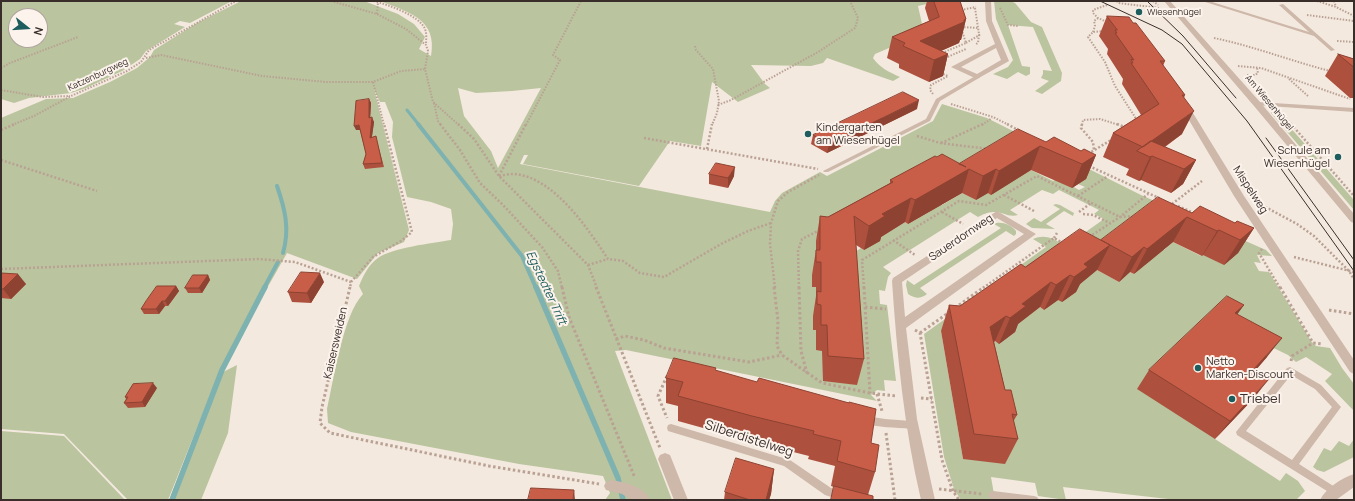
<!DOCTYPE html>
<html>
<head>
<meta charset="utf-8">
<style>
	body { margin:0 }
	#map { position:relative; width:1355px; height:501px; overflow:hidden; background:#f4e9df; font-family:Manrope,sans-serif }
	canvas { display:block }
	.frame { position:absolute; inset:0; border:2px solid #3a2e2a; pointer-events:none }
	.north { position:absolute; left:8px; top:8px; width:40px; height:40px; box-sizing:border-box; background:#fbf3ec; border:1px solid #aea49e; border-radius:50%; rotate:107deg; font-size:11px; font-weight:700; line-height:16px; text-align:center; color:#3a2e2a }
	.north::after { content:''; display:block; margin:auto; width:14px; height:18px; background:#1e5d5d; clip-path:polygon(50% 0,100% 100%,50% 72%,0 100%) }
</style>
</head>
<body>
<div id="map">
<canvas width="1355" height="501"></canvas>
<div class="frame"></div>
<div class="north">N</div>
</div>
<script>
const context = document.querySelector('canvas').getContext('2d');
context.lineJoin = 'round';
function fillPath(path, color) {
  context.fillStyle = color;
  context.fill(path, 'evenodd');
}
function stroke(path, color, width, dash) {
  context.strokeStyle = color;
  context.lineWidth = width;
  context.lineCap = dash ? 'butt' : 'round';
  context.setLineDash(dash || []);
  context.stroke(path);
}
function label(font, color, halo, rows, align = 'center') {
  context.font = font + ' Manrope,sans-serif';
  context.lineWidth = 4;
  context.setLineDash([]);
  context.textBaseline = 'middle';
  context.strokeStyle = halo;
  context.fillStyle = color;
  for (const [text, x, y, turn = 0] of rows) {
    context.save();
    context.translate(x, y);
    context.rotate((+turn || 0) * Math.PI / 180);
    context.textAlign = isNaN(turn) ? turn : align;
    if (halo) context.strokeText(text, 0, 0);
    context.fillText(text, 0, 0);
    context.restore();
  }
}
fillPath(new Path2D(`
	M1,1H232L190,23L180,21L174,24L185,27L146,51L140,59L122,71L86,88L71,93L29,98L14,103L1,99ZM16,16H40V40H16Z
	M241,1H364L398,14L414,24L425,37L419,49L431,56C438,19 408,12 380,1H926L927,4L918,6L924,33L875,54L873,58C880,68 889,72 900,77L893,81L827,58L823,63L811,66L751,65L765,84L770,88L738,102L712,82L701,146L670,141L639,186L523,164L528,155H524L520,164L770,212L775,201L782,193L820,172L827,176L933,121L942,104L987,118L1141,195L1266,250L1272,256L1257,255L1261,263L1254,262L1259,271L1269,272L1311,341L1316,346L1330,348L1342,368L1354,384V411L1325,381L1332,374L1306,357L1296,362L1288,355L1228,326L1215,439L1280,481L1286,473L1298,481L1305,491L1296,500H1177L1063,487L1066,500L1038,496L1035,483L991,477L995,500H961L954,489L944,457L924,334L1046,247L1033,239C1046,233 1055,240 1066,246L1104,219L1094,214L1099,210L1059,190L1053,194L1042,190L1010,210L1018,215C1004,219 1000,205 978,217L970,212L883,267L891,273L888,277L885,291L879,290L880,304L887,305L896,381L884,380L885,391L877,390L871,395L877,401L626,350L615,351L672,500H605L610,493L603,476L519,464L351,432L328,423L327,409C334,379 343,315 363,294L359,286C363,276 369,264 378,258C391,248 433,243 451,240L453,224L451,209L431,202L407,197L392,137L393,122L385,102H380L374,89L409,230L404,242L378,253L357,279L287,253L219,373L168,500H128L64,434L1,429V118L46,99L73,98L110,82L137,68L150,57L154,50L197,23ZM458,88L476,93L512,91L541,88L498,168L491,151L464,116ZM1045,161L1085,179L1078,184L1085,187L1079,190L1058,178L1053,181L1031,170L1022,175L1019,174L976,200L962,193L942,205L938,203L929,212L908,224L905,222L877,239L864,250L861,248L847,257L816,350V330L813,329L816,317V287H812L813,275H816L935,178ZM1186,231L1201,256L1173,242L1164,250L1160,248L1145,265L1134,274L1130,272L1119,282L1097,270L1044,310L1040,307L1011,329L1015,332L999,343L995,341L980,352L963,459L941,331Z
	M994,1H1010L1015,3L1031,22L1042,27L1062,73L1061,81L1042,94L1035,91L1049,81L1041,78L1043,74V70L1052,71L1033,27L1008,25L1022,66L1030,67V74L1026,76L1018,72L1007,79L993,74L1008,67L1013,60L996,19Z
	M1272,109H1274L1354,200V210L1271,113Z
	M1056,204L1060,205L1074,213L1073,216L1064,211L1046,224L1055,229L1032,228L1026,224L1034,218L1041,222L1060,209L1053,205Z
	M996,223C1004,222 1011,225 1016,231V234L1014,236L1006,231L920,288L927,294C920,299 916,299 908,294L906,285L907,280L914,285L1001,228L994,224Z
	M237,365L228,433L201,500H169L219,374Z
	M1,431L64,436L125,500H1Z
	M1354,439V457L1324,472L1317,470L1313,467L1324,448L1331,451L1339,441L1349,446Z`), '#bac49e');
stroke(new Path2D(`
	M407,110L419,125`), '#7db2b0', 3);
stroke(new Path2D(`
	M418,124L522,256L536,288
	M277,186C285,209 290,229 283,253
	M264,288L278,262`), '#7db2b0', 4);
stroke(new Path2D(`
	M536,287L618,478L623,500
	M172,500L222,370L265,287`), '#7db2b0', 5.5);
stroke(new Path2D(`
	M331,1L377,14L406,29L426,45L428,51L425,69L433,102L459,125
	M374,1C388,5 419,15 425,29C427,34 426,40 426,45
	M1117,1L1118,3L1160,8
	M1153,1L1158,5
	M1317,1L1336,7L1354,16
	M1334,1L1336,7
	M1107,5L1093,10V13L1098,18L1107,22
	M975,8L979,34L978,43L976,44
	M1000,8L1008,25L1018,26
	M1187,9L1202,10
	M961,10L976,7
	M377,14L378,2
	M1307,15L1354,21
	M961,27L979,28
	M1104,31L1093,32L1088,37L1105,62L1115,86L1135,117V122
	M1093,32L1095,26L1094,21L1098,18
	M1214,38C1253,46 1291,61 1330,71
	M1337,41L1354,42
	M966,43L981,34
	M695,46L696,50L713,69L719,101L717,113L712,125
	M942,53L966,43L962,31
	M146,58L161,55L262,76L326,82H373L401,71L425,69
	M945,58L966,49
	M1238,66L1261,68L1350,99
	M1,68L10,63L78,37
	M1247,75H1255L1258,73L1257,68
	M1289,79L1309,97
	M373,82L384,125
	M1,90L43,97L70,96
	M933,94L930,90L931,85L948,76L941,73
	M434,103L438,121L441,125
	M951,104L993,117L1009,125
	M718,105L731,100L818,52L855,28L858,18L850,1
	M1286,118L1292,125
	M12,125L34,116L71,96L127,71L141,62L149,50L236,1
	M526,125L560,60L553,55L581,1
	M982,125L992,118
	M1082,125L1083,120L1100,119L1119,125`), '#b9a194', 2, [1.5, 1.5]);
stroke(new Path2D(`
	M440,124L460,150L480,183L503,205L542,247L558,271L562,288
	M458,124L474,139L499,176L588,265L597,288
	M1007,124L1020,131
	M1082,124L1081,128L1093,142L1094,150
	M1117,124L1127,128
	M1291,124L1354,196
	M1,130L15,124
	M917,136L940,143L989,149
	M644,138L818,169
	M941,143L983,124
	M707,149L712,124
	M1088,154L1111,140
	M1,160L97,191
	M1089,166L1159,198
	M499,176C504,175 509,174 514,174C554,177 588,229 608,259L623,261L640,273L664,277L721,244L748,231L771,223
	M499,176L526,124
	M1004,195L1034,211
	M1078,196L1108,176
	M1258,203L1297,224L1314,236L1349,271L1354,279
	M1172,204L1202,181
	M1178,206L1194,213
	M942,212L963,224
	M1079,212L1091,203
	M1083,214L1093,215L1110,223
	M1089,237L1120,217L1148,194
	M1054,238L1057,233
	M893,240L915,255
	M1262,249L1259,253L1280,288
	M1294,257L1354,272
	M588,265L608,259
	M1,269L259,259L295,262L351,282L350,288
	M351,282L373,257L401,241L412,232L384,124
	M775,288L770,244L771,223L778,201L788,192L819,175
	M799,288L798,251L802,239L820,230
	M864,288L862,260L959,201L986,205L1037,176L1120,217L1134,216
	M983,288L1054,238L1063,243`), '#b9a194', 2.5, [2, 2]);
stroke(new Path2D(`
	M350,287L322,407L320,423L330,433L489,466L599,484
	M562,287L569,317L635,478
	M596,287L660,448
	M774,287L778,321L777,346L782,355L822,383L870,393L896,396
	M799,287L801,351L807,373
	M864,287L870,393
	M1280,287L1313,343
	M865,307L886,309
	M955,308L984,287
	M1329,310L1354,314
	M915,330L920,333L942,460L953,491L959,500
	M920,333L948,313
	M616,339L625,336L644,340L664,348L749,362L782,355
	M1291,361L1292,356L1313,343L1322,344
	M667,376L658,396L667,418
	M877,394L882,411
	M921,398L932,399
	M886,433L895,500
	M939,489L982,494`), '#b9a194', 3, [2.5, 2.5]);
fillPath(new Path2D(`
	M1202,1H1209L1309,32L1279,5L1283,4L1335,50L1331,51L1314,36Z
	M977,75L980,77L979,78L940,101L930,121L828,172H824L823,171L926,119L936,99Z
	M1257,102L1354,108V112L1255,105V103Z
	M1290,367L1321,385L1341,407L1299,464L1338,489L1340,492L1338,495L1335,496L1237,435L1236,432L1287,368ZM1291,375L1315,389L1332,407L1292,460L1246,431Z
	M866,416L885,419L911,421L914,422L915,425L914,428L911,429C895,427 878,428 863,423L862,420L863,417Z
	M671,424L790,460L831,488L859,496L862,497L864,500H842L828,496L825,495L784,466L668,431L667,428L668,425Z
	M993,491L1034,496L1037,497L1039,500L993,499L990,498L988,495L990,492Z`), '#cdb8aa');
fillPath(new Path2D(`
	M985,1H991L992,21L1009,61L977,79L951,67L995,44L986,21ZM996,48L1001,60L977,74L961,67Z
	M1164,1H1170L1260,102L1354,214V223L1351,222L1254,106Z
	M1181,103H1184L1188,105L1244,196L1354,360V374L1350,372L1234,196L1180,105Z
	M997,211L1036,234L906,328L917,419L935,500H921C904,428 897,355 892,281L893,278ZM997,218L1024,234L905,317L902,282Z
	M665,453L670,455L688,500H674L658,459L660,455Z
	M1354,474V487L1336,500H1320C1326,488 1342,478 1354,474Z
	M611,480C624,482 644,486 650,500H632L622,494L606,490L604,486L606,482Z`), '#cdb8aa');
stroke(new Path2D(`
	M1100,1L1162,30L1182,44L1247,121L1354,271
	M1147,1L1183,36L1236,98
	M1266,138L1354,260`), '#3a2e2a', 1);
fillPath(new Path2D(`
	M927,1H960L966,19L961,40H960L959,43L941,51L948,54L943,76L929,82L899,68V64L887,58L892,37L929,21L925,8Z
	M1107,16L1133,23L1165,61L1163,66L1185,95L1184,98L1182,134L1165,147L1196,160L1183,184L1171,193L1141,180L1139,181L1126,175L1129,169L1103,157L1113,133L1141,115L1122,84L1123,79L1107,54L1108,49L1099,36Z
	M1338,54L1354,59V98H1350L1325,76Z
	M369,99L371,103L370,117L374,122L372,137L377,141L384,167L365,169L363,164L366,154L360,130H356Z
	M917,109L827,153L811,144L813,135Z
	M1046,142L1081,151L1096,155L1086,179L1072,188L1031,170L991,195L988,193L976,200L962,193L908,224L905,222L881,237L880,241L864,250L856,245L864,359L857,385L823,381L822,351L816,350V330H813V316L816,296V287H812V275L816,250V241L820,216L828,217L890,183V180L937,157L959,164Z
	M709,174L734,176L728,188L709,184Z
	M1192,213L1235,223L1254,228L1238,253L1224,265L1203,255L1202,256L1173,242L1134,274L1130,272L1119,282L1097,270L1080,284L1076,292L1062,302L1058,300L1044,310L1040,307L1018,324L1015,332L999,344L995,341L994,342L1005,390L1017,415L1013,422L1018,439L1005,464L963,459L941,331L949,305L960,306L1025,267L1101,240Z
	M1,273L26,284L11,299L1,298Z
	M208,275L210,280L202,293H188L185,288Z
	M324,282L311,303L292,302L288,292Z
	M176,286L179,291L168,306H165L159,314H144L141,309Z
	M1244,305L1237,314L1267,357L1255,371L1254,398L1215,439L1137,389L1149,370Z
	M716,371L871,443L875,472L868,495L873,500H831L834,487L831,486L835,466L808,459L809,456L750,441L678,421V406L666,403V378Z
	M157,388L145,407L128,408L124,403L126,399L125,397Z
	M774,469L771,494L769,500H724L725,492Z`), '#ad513e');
fillPath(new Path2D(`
	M966,19L961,40H960L959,43L927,57L920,41Z
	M948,54L943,76L929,82L934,60Z
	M369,99L371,103L370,122L369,118Z
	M919,100L917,109L827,153L829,144Z
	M1194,111L1182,134L1150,157L1143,147Z
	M372,117L374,122L371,142L370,138Z
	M359,125L360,130H356L354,126Z
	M1040,146L1031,170L991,195L999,171Z
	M1096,155L1086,179L1072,188L1082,164Z
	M1152,156L1141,180L1139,181L1150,157Z
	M1196,160L1183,184L1171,193L1184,169Z
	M735,167L734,176L728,188V178Z
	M969,169L962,193L908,224L915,200Z
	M996,169L988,193L976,200L983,176Z
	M911,198L905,222L881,237L880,241L864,250L869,226L882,214Z
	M1187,217L1173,242L1134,274L1147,249Z
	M1254,228L1238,253L1224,265L1240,240Z
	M1219,230L1203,255L1202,256L1217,231Z
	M1110,245L1097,270L1080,284L1076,292L1062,302L1074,277L1084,264Z
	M1144,247L1130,272L1119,282L1132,257Z
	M320,273L324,282L311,303L307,293Z
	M18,274L26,284L11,299L3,289Z
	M208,275L210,280L202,293L199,288Z
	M1070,275L1058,300L1044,310L1056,285Z
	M1051,282L1040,307L1018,324L1015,332L999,344L1010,318L1022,304Z
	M176,286L179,291L168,306L165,301Z
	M162,301L165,306L159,314L156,309Z
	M1244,305L1231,323L1235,313Z
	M1006,316L995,341L980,352L990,327Z
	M1282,338L1267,357L1239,389L1253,370Z
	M1269,379L1254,398L1215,439L1230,421Z
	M153,383L157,388L145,407L142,402Z
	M774,469L771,494L769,500H766Z
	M574,490L575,500H573Z`), '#8d4232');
const building = new Path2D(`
	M934,1H960L966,19L964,20V22L920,41L948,54L934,60L903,46L905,43L892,37L939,17Z
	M1107,16L1129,17L1133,23H1136L1165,61H1160L1185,95H1182L1194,111L1143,147L1113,133L1159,104L1131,63H1133L1131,59L1134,60L1115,33H1117L1115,30H1117Z
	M1338,54L1354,59V67Z
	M903,92L919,100L829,144L813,135Z
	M369,99V118L372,117L370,138L376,136L382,163L363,164L366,154L359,125L354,126L356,101Z
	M1018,129L1046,142L1054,137L1081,151L1084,149L1096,155L1082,164L1040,146L999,171L996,169L983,176L969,169L915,200L911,198L882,214L885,216L869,226L854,216L864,359L828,356L827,325H821V305L817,304V291L821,292V262H816V250H820V216L828,217L893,182L890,180L935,156L937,157L942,154L966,167L959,164Z
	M1151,141L1196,160L1184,169L1152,156L1150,157L1137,151Z
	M716,163L735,167L728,178L709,174Z
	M1158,197L1192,213L1200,206L1235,223L1237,221L1254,228L1240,240L1219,230L1217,231L1187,217L1147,249L1144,247L1132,257L1101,240Z
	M1080,229L1110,245L1084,264L1088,267L1074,277L1070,275L1056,285L1051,282L1022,304L1026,306L1010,318L1006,316L990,327L1005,390H1011L1017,415L1012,414L1018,439L974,434L949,305L960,306L1021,264L1025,267Z
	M301,272L320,273L307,293L288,292Z
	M1,273L18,274L3,289H1Z
	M193,275H208L199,288H185Z
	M157,286H176L165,301H162L156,309H141L146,301Z
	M1227,296L1244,305L1235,313L1282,338L1253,370L1269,379L1230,421L1149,370Z
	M674,358L716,368L715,370L757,382L759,378L849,403V402L876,409L871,443L879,445L875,472L837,461L841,441L813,434L814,431L752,416L678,396L683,382L666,378Z
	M153,383L142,402L124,403L128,397H125L133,384Z
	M736,458L774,469L766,500H750L725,492Z
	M834,486L873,496V500H831Z
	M531,488L574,490L573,500H528Z`);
fillPath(building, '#c95e48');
stroke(building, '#8d4232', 1);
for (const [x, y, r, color] of [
	[1139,12,4,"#1e5d5d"],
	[808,134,4,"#1e5d5d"],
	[1338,157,4,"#1e5d5d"],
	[1198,368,4,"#1e5d5d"],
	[1232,399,4,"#1e5d5d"]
]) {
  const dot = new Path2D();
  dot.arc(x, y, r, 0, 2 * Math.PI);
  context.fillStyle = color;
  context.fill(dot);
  stroke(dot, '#fbf3ec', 1.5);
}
label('9px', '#3a2e2a', '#fbf3ec', [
	["Wiesenhügel",1147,12]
], 'left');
label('9px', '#3a2e2a', '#fbf3ec', [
	["Katzenburgweg",98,75,-25],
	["Am Wiesenhügel",1269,103,50]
]);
label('11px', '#3a2e2a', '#fbf3ec', [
	["Kindergarten",816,128],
	["am Wiesenhügel",816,141],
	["Schule am",1330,151,"right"],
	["Wiesenhügel",1330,164,"right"],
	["Netto",1206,362],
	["Marken-Discount",1206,375]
], 'left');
label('11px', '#3a2e2a', '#fbf3ec', [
	["Mispelweg",1250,190,57],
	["Sauerdornweg",961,238,-34],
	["Kaisersweiden",336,343,-77]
]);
label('italic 12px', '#1e5d5d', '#fbf3ec', [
	["Egstedter Trift",546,288,65]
]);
label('13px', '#3a2e2a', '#fbf3ec', [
	["Triebel",1240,399]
], 'left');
label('13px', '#3a2e2a', '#fbf3ec', [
	["Silberdistelweg",749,439,18]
]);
</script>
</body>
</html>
